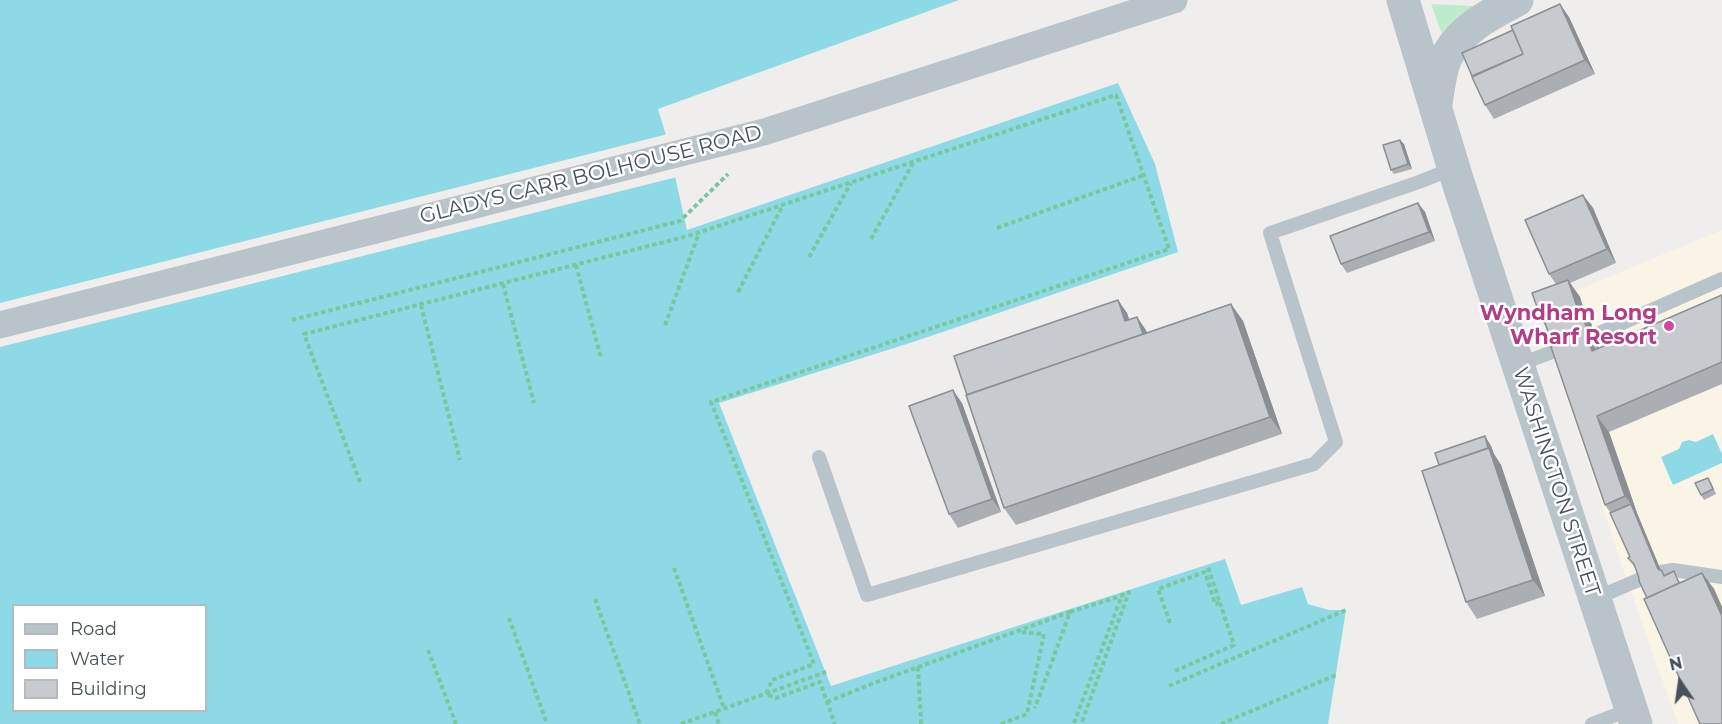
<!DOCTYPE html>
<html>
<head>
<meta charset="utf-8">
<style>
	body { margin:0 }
	#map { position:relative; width:1722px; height:724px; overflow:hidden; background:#f0eded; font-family:Montserrat,sans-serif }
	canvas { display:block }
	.legend { position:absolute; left:12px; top:604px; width:195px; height:108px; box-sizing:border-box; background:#fff; border:2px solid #b5babd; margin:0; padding:8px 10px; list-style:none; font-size:18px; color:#47525a }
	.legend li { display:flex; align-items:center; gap:12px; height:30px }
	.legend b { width:30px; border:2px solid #b5babd }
	.north { position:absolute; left:1650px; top:652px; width:60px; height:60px; -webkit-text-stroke:4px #fff; paint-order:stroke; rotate:347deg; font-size:16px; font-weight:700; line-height:24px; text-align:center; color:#47525a }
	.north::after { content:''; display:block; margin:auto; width:21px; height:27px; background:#47525a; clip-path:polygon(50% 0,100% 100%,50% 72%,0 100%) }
</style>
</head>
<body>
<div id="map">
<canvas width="1722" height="724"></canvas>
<ul class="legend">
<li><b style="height:8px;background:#b9c3ca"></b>Road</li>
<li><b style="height:16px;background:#8dd9e6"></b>Water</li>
<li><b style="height:16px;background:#c7cbd0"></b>Building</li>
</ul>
<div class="north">N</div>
</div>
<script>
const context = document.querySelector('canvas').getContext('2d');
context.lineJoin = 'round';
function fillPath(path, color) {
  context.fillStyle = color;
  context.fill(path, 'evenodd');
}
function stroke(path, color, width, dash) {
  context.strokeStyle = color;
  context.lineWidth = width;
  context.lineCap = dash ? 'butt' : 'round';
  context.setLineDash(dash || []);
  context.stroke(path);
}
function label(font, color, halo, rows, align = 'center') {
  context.font = font + ' Montserrat,sans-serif';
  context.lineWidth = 5;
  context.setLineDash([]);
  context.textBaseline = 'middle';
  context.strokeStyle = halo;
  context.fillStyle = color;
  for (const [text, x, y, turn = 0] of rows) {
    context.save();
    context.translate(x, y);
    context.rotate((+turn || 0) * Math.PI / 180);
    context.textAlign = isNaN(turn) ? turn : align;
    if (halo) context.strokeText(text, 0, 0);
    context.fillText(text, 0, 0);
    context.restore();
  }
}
fillPath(new Path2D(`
	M1722,230V724H1678L1623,569L1537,307Z`), '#faf4e7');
fillPath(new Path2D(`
	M1431,4L1472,6L1476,9L1443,37Z`), '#bdeccd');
fillPath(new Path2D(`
	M0,0H959L658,109L665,132L687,230L1118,83L1155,164L1178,252L913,342L719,403L831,686L1225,559L1241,605L1302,587L1308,604L1329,610H1346L1328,724H0ZM14,606H206V710H14Z
	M1713,434L1722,454V463L1673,485L1661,457L1679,449L1682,442L1689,440L1696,442Z`), '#8dd9e6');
fillPath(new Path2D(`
	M668,134L677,177L0,347V303Z`), '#f0eded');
stroke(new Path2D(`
	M997,228L1144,175
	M871,239L914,161
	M809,257L851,183
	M576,265L601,358
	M503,284L534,403
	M738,292L783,205
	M421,305L460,460
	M292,320L680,221L728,174
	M665,325L699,233
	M360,482L304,334L688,236L1116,95L1169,249L711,402L814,664L772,680L766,694L776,698L820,682L835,724
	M674,568L724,708
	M595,599L640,724
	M1070,612L1121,596
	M509,618L547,724
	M1170,623L1158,589L1205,572L1215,604L1220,603L1208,567
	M428,650L456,724
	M918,667L921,724
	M1175,671L1234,645L1220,603
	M1169,686L1346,610
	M827,702L874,683L1070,612L1035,708
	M715,712L719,724
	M1074,723L1122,595L1129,592L1082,722
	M681,724L826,672
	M1001,724L1027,714L1044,634L1020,632
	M1221,724L1336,675`), '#78c89c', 4, [4.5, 3]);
stroke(new Path2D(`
	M1595,335L1722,279
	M1518,365L1560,349
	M819,457L867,595L1314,464L1336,442L1270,233L1419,182L1454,168
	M1661,572L1673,570L1722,577
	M1594,599L1643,578
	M1592,724L1631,709`), '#b9c3ca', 14);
stroke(new Path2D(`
	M0,325L764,132L1174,0`), '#b9c3ca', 27);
stroke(new Path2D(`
	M1403,0L1457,179L1636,724
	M1436,103C1439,87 1440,67 1448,54C1464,27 1491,14 1517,0`), '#b9c3ca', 33);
fillPath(new Path2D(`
	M1569,17L1595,74L1494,119L1485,105Z
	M1404,144L1412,169L1394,174L1391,170Z
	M1583,195L1593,208L1616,263L1570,283L1580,297L1586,317L1591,323L1599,348L1722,295V384L1609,432L1637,513L1661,571L1665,575L1681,582L1702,573L1714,589L1722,607V724L1647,598L1636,569L1628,558L1630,557L1611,513L1605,505L1546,327L1542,321L1556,284L1549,274Z
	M1418,203L1425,212L1435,241L1347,273L1341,264Z
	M1118,300L1127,313L1129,319L1137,317L1147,333L1231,304L1243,321L1282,434L1016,525L1004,508Z
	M962,403L1001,512L958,528L949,514Z
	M1485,436L1491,446L1494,454L1501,465L1545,596L1477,619L1466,602L1439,465Z
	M1711,482L1716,494L1704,500L1701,495Z`), '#abafb3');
fillPath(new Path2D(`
	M1560,4L1569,17L1595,74L1585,60Z
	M1400,140L1404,144L1412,169L1408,164Z
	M1583,195L1593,208L1616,263L1607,249Z
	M1418,203L1425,212L1435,241L1429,232Z
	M1568,280L1580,297L1586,317L1591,323L1600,352L1589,335L1577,307Z
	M1118,300L1127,313L1134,334L1125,321Z
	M1231,304L1243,321L1282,434L1270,417Z
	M1137,317L1146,330L1154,352L1144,338Z
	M1587,336L1598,353L1592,351Z
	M953,390L962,403L1001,512L992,499Z
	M1597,416L1609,432L1637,513L1664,578L1658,569L1631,504L1625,496Z
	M1485,436L1491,446L1494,454L1501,465L1545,596L1533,580Z
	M1702,573L1714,589L1722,607V616Z`), '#8b8e92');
const building = new Path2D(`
	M1560,4L1585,60L1485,105L1472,77L1523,54L1511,26Z
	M1513,30L1523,54L1472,76L1462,53Z
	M1400,140L1408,164L1391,170L1383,145Z
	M1583,195L1607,249L1549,274L1525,220Z
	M1418,203L1429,232L1341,264L1330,236Z
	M1568,280L1577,307L1579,306L1589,335L1587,336L1592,351L1722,295V362L1597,416L1625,496L1605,505L1551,347L1553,346L1548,332L1544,320L1542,321L1532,293Z
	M1118,300L1125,321L1137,317L1143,334L967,395L954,356Z
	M1231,304L1270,417L1004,508L966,395Z
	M953,390L992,499L949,514L909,406Z
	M1485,436L1488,448L1439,465L1435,453Z
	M1489,448L1533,580L1466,602L1422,471Z
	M1708,478L1713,489L1701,495L1695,483Z
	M1631,504L1658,569L1662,571L1664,576L1674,571L1679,583L1647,598L1639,581V578L1634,564L1628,558L1630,557L1610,513Z
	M1702,573L1722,616V724H1700L1644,599Z`);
fillPath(building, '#c7cbd0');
stroke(building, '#8b8e92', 1.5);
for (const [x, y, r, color] of [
	[1669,326,6,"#d1479c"]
]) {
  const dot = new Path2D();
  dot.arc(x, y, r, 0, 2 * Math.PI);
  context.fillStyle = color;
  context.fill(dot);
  stroke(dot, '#fff', 2);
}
label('21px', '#47525a', '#fff', [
	["GLADYS CARR BOLHOUSE ROAD",591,175,-14],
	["WASHINGTON STREET",1556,482,72]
]);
label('bold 21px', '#b23c85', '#fff', [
	["Wyndham Long",1657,314],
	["Wharf Resort",1657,338]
], 'right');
</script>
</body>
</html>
